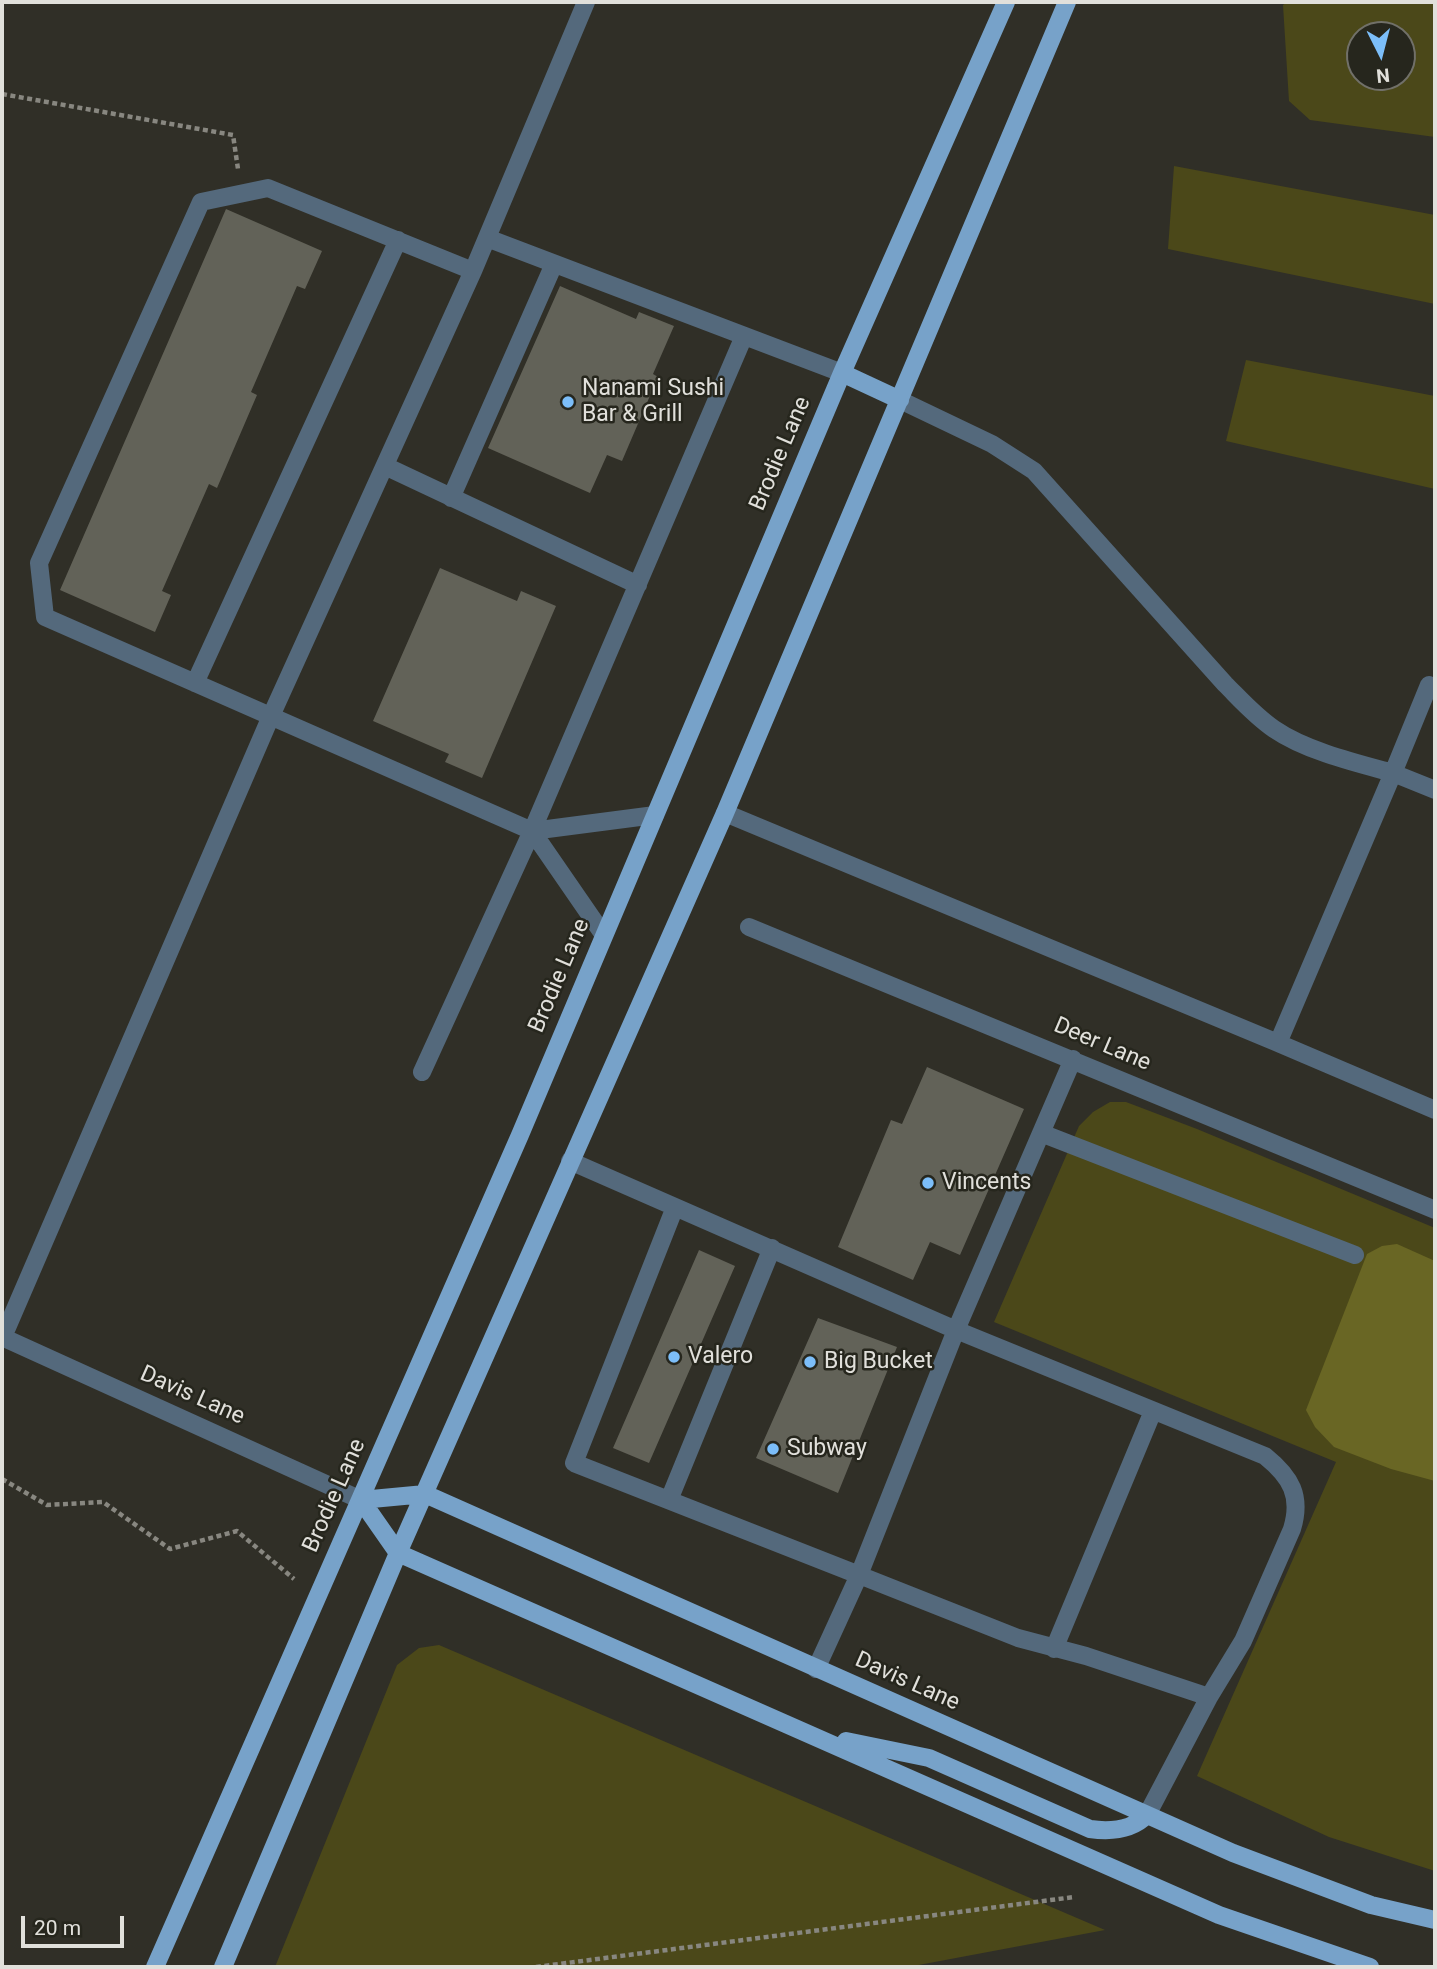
<!DOCTYPE html>
<html>
<head>
<meta charset="utf-8">
<style>
	body { margin:0 }
	#map { position:relative; width:1437px; height:1969px; overflow:hidden; background:#302f27; font-family:Roboto,sans-serif }
	canvas { display:block }
	.frame { position:absolute; inset:0; border:4px solid #e1e0db; pointer-events:none }
	.north { position:absolute; left:1346px; top:21px; width:70px; height:70px; box-sizing:border-box; background:#26261d; border:2px solid #717069; border-radius:50%; rotate:174deg; font-size:19px; font-weight:700; line-height:28px; text-align:center; color:#e1e0db }
	.north::after { content:''; display:block; margin:auto; width:24px; height:32px; background:#7cbef9; clip-path:polygon(50% 0,100% 100%,50% 72%,0 100%) }
	.scale { position:absolute; left:21px; top:1916px; width:103px; height:32px; box-sizing:border-box; border:4px solid #e1e0db; border-top:0; padding-left:9px; font-size:21px; line-height:24px; white-space:nowrap; color:#e1e0db; -webkit-text-stroke:5px #26261d; paint-order:stroke }
</style>
</head>
<body>
<div id="map">
<canvas width="1437" height="1969"></canvas>
<div class="frame"></div>
<div class="north">N</div>
<div class="scale">20 m</div>
</div>
<script>
const context = document.querySelector('canvas').getContext('2d');
context.lineJoin = 'round';
function fillPath(path, color) {
  context.fillStyle = color;
  context.fill(path, 'evenodd');
}
function stroke(path, color, width, dash) {
  context.strokeStyle = color;
  context.lineWidth = width;
  context.lineCap = dash ? 'butt' : 'round';
  context.setLineDash(dash || []);
  context.stroke(path);
}
function label(font, color, halo, rows, align = 'center') {
  context.font = font + ' Roboto,sans-serif';
  context.lineWidth = 5;
  context.setLineDash([]);
  context.textBaseline = 'middle';
  context.strokeStyle = halo;
  context.fillStyle = color;
  for (const [text, x, y, turn = 0] of rows) {
    context.save();
    context.translate(x, y);
    context.rotate((+turn || 0) * Math.PI / 180);
    context.textAlign = isNaN(turn) ? turn : align;
    if (halo) context.strokeText(text, 0, 0);
    context.fillText(text, 0, 0);
    context.restore();
  }
}
fillPath(new Path2D(`
	M1287,2H1435V137L1310,120L1289,101L1283,5ZM1360,35H1402V77H1360Z
	M1174,166L1435,215V304L1168,249Z
	M1246,360L1435,396V489L1226,441Z
	M1110,1102H1126L1197,1129L1435,1228V1871L1329,1837L1197,1776L1336,1462L994,1322L1079,1126L1093,1112Z
	M439,1645L1105,1930L908,1967H275L397,1665L419,1648Z`), '#4b4819');
fillPath(new Path2D(`
	M1397,1244L1435,1261V1481L1391,1469L1334,1447L1315,1427L1306,1410L1367,1254L1382,1246Z`), '#696624');
fillPath(new Path2D(`
	M226,209L322,251L305,289L297,286L251,392L257,395L217,488L209,484L162,591L171,595L155,632L60,590Z
	M560,286L636,319L639,312L674,326L653,374L658,377L622,461L607,455L590,493L488,448Z
	M440,568L517,601L521,591L556,606L482,778L445,762L449,754L373,721Z
	M927,1067L1024,1109L960,1255L930,1242L913,1280L838,1247L891,1120L902,1124Z
	M699,1250L735,1266L649,1463L613,1448Z
	M818,1318L897,1347L838,1493L756,1458Z`), '#626258');
stroke(new Path2D(`
	M2,94L233,135L238,169
	M2,1479L47,1505L103,1502L170,1549L237,1531L294,1579
	M536,1967L1074,1897`), '#888780', 4.5, [5, 3.5]);
stroke(new Path2D(`
	M487,238L842,373
	M385,466L638,585
	M451,498L554,264
	M195,683L398,240
	M1435,688L1429,685L1393,773L1435,790
	M725,813L1278,1043L1393,773C1356,763 1306,751 1274,729C1255,716 1241,700 1225,684L1034,471L992,444L900,400
	M532,831L45,617L39,563L201,202L268,188L473,271L586,2
	M749,927L1435,1210
	M603,934L532,831L655,815
	M1278,1043L1435,1110
	M422,1072L532,831L744,336
	M1041,1133L1355,1255
	M570,1161L956,1330L1265,1456C1291,1477 1302,1496 1292,1529L1243,1641L1209,1697
	M675,1207L574,1463L859,1575L956,1330L1073,1059
	M2,1337L361,1500
	M3,1337L271,716L473,271
	M669,1500L772,1248
	M1054,1649L1153,1411
	M816,1669L859,1575L1018,1638L1086,1656L1209,1697L1147,1815`), '#54697c', 18);
stroke(new Path2D(`
	M842,373L900,400
	M361,1500L425,1494L1233,1853L1371,1905L1435,1920
	M361,1500L398,1553L1219,1915L1370,1967
	M846,1741L929,1758L1090,1829C1111,1832 1132,1830 1147,1815
	M155,1967L520,1135L842,373L1006,2
	M223,1967L398,1553L725,813L1067,2`), '#77a2c9', 18);
for (const [x, y, r, color] of [
	[568,402,7,"#7cbef9"],
	[928,1183,7,"#7cbef9"],
	[674,1357,7,"#7cbef9"],
	[810,1362,7,"#7cbef9"],
	[773,1449,7,"#7cbef9"]
]) {
  const dot = new Path2D();
  dot.arc(x, y, r, 0, 2 * Math.PI);
  context.fillStyle = color;
  context.fill(dot);
  stroke(dot, '#26261d', 2.5);
}
label('23px', '#e1e0db', '#26261d', [
	["Nanami Sushi",582,389],
	["Bar & Grill",582,415],
	["Vincents",942,1183],
	["Valero",688,1357],
	["Big Bucket",824,1362],
	["Subway",787,1449]
], 'left');
label('23px', '#e1e0db', '#26261d', [
	["Brodie Lane",781,454,-67],
	["Brodie Lane",560,976,-67],
	["Deer Lane",1102,1045,23],
	["Davis Lane",192,1396,24],
	["Brodie Lane",335,1496,-66],
	["Davis Lane",907,1682,24]
]);
</script>
</body>
</html>
